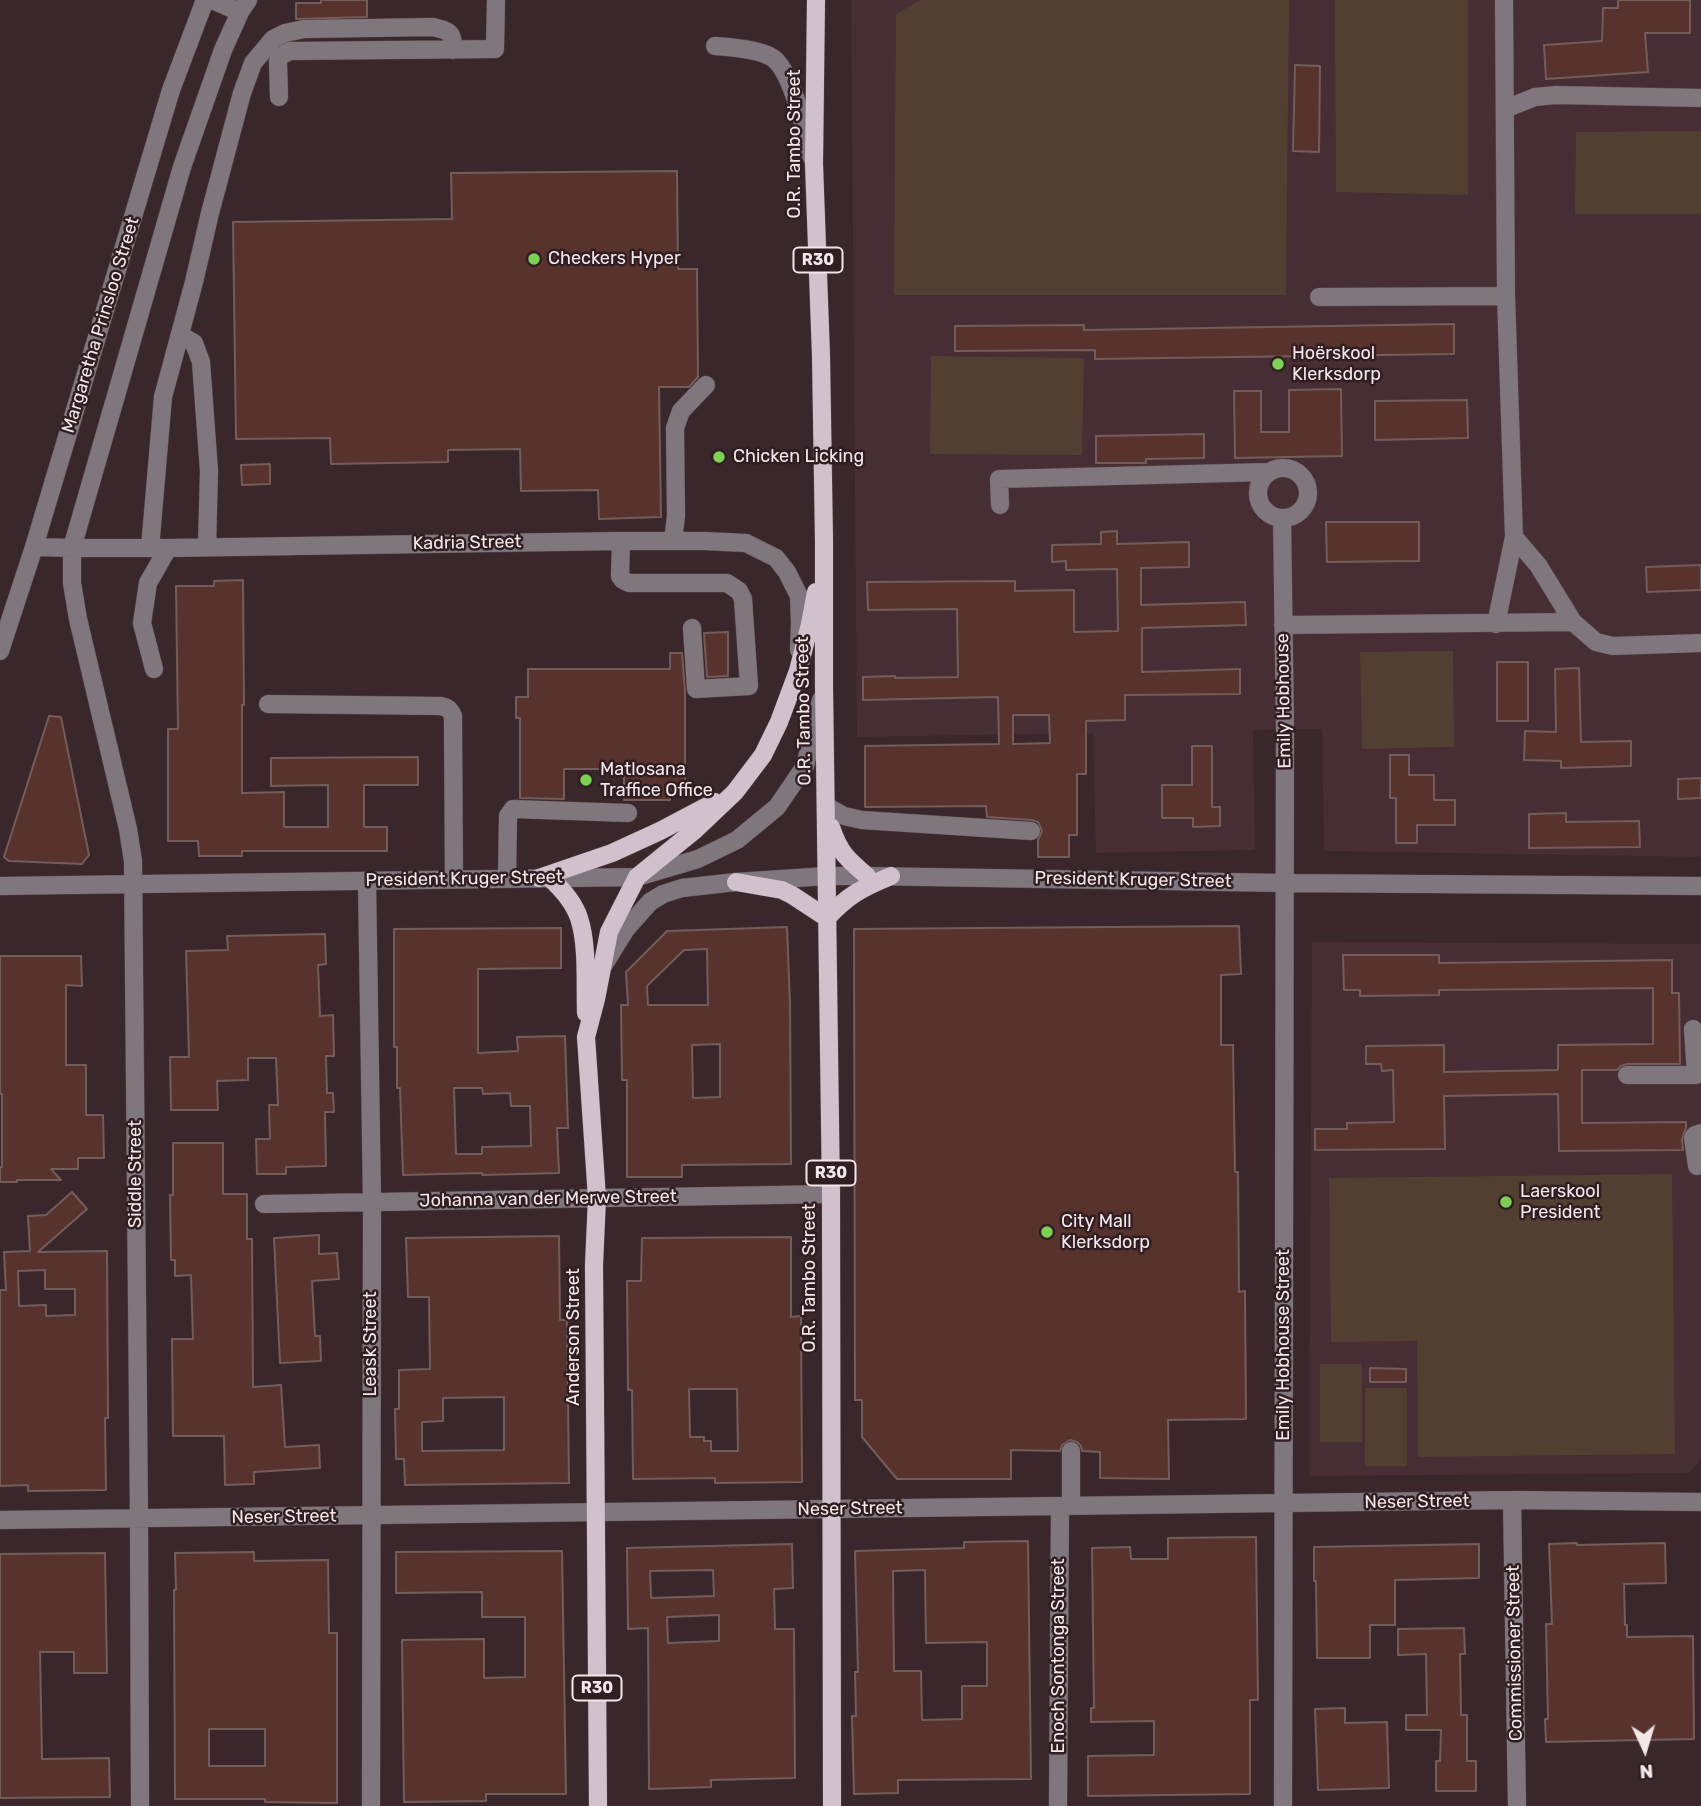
<!DOCTYPE html>
<html>
<head>
<meta charset="utf-8">
<style>
	body { margin:0 }
	#map { position:relative; width:1701px; height:1806px; overflow:hidden; background:#3a272c; font-family:Rubik,sans-serif }
	canvas { display:block }
	.north { position:absolute; left:1610px; top:1715px; width:70px; height:70px; -webkit-text-stroke:5px #301e22; paint-order:stroke; rotate:176deg; font-size:19px; font-weight:700; line-height:28px; text-align:center; color:#f4e7ea }
	.north::after { content:''; display:block; margin:auto; width:24px; height:32px; background:#f4e7ea; clip-path:polygon(50% 0,100% 100%,50% 72%,0 100%) }
</style>
</head>
<body>
<div id="map">
<canvas width="1701" height="1806"></canvas>
<div class="north">N</div>
</div>
<script>
const context = document.querySelector('canvas').getContext('2d');
context.lineJoin = 'round';
function fillPath(path, color) {
  context.fillStyle = color;
  context.fill(path, 'evenodd');
}
function stroke(path, color, width, dash) {
  context.strokeStyle = color;
  context.lineWidth = width;
  context.lineCap = dash ? 'butt' : 'round';
  context.setLineDash(dash || []);
  context.stroke(path);
}
function label(font, color, halo, rows, align = 'center') {
  context.font = font + ' Rubik,sans-serif';
  context.lineWidth = 5;
  context.setLineDash([]);
  context.textBaseline = 'middle';
  context.strokeStyle = halo;
  context.fillStyle = color;
  for (const [text, x, y, turn = 0] of rows) {
    context.save();
    context.translate(x, y);
    context.rotate((+turn || 0) * Math.PI / 180);
    context.textAlign = isNaN(turn) ? turn : align;
    if (halo) context.strokeText(text, 0, 0);
    context.fillText(text, 0, 0);
    context.restore();
  }
}
fillPath(new Path2D(`
	M851,0H1701V857L1324,851L1322,729L1253,730L1255,850L1096,853L1093,733L857,737Z
	M1312,942L1701,944V1460L1688,1473L1309,1476Z`), '#472d34');
fillPath(new Path2D(`
	M920,0H1289L1286,295H894L896,14Z
	M1335,0H1468V195L1336,192Z
	M1701,131V214H1575L1576,132Z
	M931,356L1084,358L1082,455L930,454Z
	M1453,651L1454,747L1362,749L1360,652Z
	M1672,1174L1675,1454L1418,1457L1417,1341L1331,1342L1329,1178Z
	M1320,1364H1362V1442H1320Z
	M1365,1388H1407V1466H1365Z`), '#513f32');
const building = new Path2D(`
	M321,0H367V17L296,19V3H321Z
	M1618,0H1690V33H1645L1648,72L1546,79L1544,45L1602,41L1603,8H1618Z
	M1295,65L1320,66L1319,152L1293,151Z
	M677,171L678,269H697L698,377L689,387H659L661,517L599,519L598,490L521,491L520,449L448,450V462L331,464L330,438L236,439L233,222L452,219L451,173Z
	M1454,324V354L1095,359V350L955,351V326L1084,325V330Z
	M1341,389L1342,456L1235,458L1234,391H1261V432H1289V390Z
	M1467,400L1468,438L1375,440V401Z
	M1204,434V458L1146,459V463H1096V436Z
	M270,464V484L242,485L241,465Z
	M1326,522H1419V561L1327,562Z
	M1117,531V544L1189,542V567L1141,568V605L1245,602L1246,625L1142,628V672L1240,669V694L1125,695V720L1086,721V774H1077V835H1069V857H1038V840L1042,831L1038,822L1032,820L987,817L986,806L865,807V746L999,744L998,697L863,700V677L895,676V678L958,677L957,609L868,610L867,582L1015,581V591L1074,590V632L1118,631L1117,569L1066,570V561L1052,562V545L1101,544V532ZM1013,715H1049L1050,743L1013,744Z
	M1701,565V590L1647,592L1646,567Z
	M243,580L244,705H242V793L284,792V827H328V785L271,786V758L418,757V785H364V827H387V851H242V856H199L198,841H168V729H178L176,586H214V581Z
	M728,632V676L707,677L704,633Z
	M670,653H682L685,692V787L670,786V800H624V769H564V799L520,798V718H516V697H528V669H670Z
	M1497,662H1528V721H1497Z
	M1579,668L1581,742L1631,741V766L1561,768V761L1524,760L1525,731L1556,732L1555,669Z
	M49,716L61,717L89,855L82,864L9,861L4,857Z
	M1192,746H1212V807H1220V826L1193,827V818H1162V785H1192Z
	M1390,755H1409V775H1434V800H1455V825H1417V843H1396V798H1390Z
	M1701,778V798L1678,799V779Z
	M1566,813V822L1639,821L1640,847L1529,848V814Z
	M1239,926L1241,974L1221,975V1045H1233L1235,1172H1238L1239,1292L1245,1291L1246,1419L1168,1420L1169,1479L1100,1478V1452L1082,1451L1081,1446L1077,1442L1070,1440L1062,1445L1060,1451L1011,1450V1479H897L862,1437V1400H855L854,929Z
	M787,927L790,1004L791,1164L682,1165V1177H627V1080H622L621,1005H628L626,972L667,931ZM707,949L708,1005H648L647,986L684,950ZM720,1044V1097L693,1098L692,1045Z
	M561,928V968L478,969V1053L518,1051L517,1037L565,1036L568,1128H557L559,1173L482,1175V1173L403,1175L400,1088H397V1047H394V929ZM454,1088H482L483,1094L510,1093L511,1106H530L531,1146L482,1147V1154H456Z
	M325,934L326,964L318,965L320,1016L333,1015L334,1056H326L327,1093H333L334,1112H325L326,1166L286,1167V1174H257L256,1139H270L269,1105H278L276,1058H248V1080L217,1081L218,1110H171L170,1057H189L186,951L228,950L227,936Z
	M1343,955H1439V963L1672,960V993H1679L1680,1064H1627L1621,1066L1617,1070H1582V1123L1686,1122V1128L1682,1139L1683,1150L1559,1151L1558,1094L1444,1096L1445,1149L1315,1150V1129H1347V1123L1394,1122L1393,1070L1382,1071L1381,1064H1366V1046L1444,1045V1072L1558,1070V1045L1653,1044V988L1439,990V995L1360,996V990H1344Z
	M0,956H81L82,986L66,985V1065H86V1115H103L104,1158H78V1169H51L61,1180H17V1182H0V1167H2V1094H0Z
	M173,1143H223V1194H247V1239H252L253,1387L281,1385L285,1447L319,1445L320,1468L254,1472V1484L225,1485L224,1436H173L172,1339H193L191,1275L175,1276V1260H171L170,1195H173Z
	M72,1192L87,1209L38,1252L107,1251L108,1418H105L106,1490L28,1491V1485L0,1486V1290H6L4,1252L30,1251L28,1216L46,1215ZM45,1270V1289H75V1315L46,1316V1305L19,1306L18,1271Z
	M319,1235V1254L337,1253L339,1279L312,1281L315,1336H320L321,1361L280,1363L274,1238Z
	M559,1236L560,1320H567L569,1483L405,1485L404,1459H396L395,1409H399V1370L430,1369L429,1297H408L406,1238ZM504,1397V1450L422,1451V1422L443,1421V1398Z
	M791,1237V1317L801,1316L802,1482L715,1483V1478L633,1479L632,1390H628L627,1281H641L642,1238ZM689,1389H737L738,1451H711V1441H704V1437H690Z
	M1370,1368L1406,1369V1382H1370Z
	M1256,1537L1258,1700H1250V1794L1088,1796V1756L1154,1755V1721L1091,1722V1708H1094L1092,1548L1130,1547L1131,1559H1168V1538Z
	M1028,1541L1031,1779L898,1780V1793L854,1794L852,1716H856L855,1672H858L855,1551L964,1548V1542ZM925,1570L926,1643L987,1642V1686H962V1719L922,1720L921,1671H894L893,1571Z
	M1577,1543V1545L1665,1543L1666,1583L1624,1584L1625,1625H1627V1637L1693,1636L1694,1739L1546,1742L1545,1719H1548L1546,1624H1552L1549,1544Z
	M792,1544L793,1588L774,1589L775,1629H794L795,1778L711,1780V1787L649,1789L648,1628L628,1629L627,1548ZM713,1570L714,1596L651,1598L650,1571ZM719,1615V1641L668,1643L667,1617Z
	M1479,1544V1578L1395,1580V1625H1370V1658H1317L1316,1581H1314V1547Z
	M562,1551L566,1794H486V1801L404,1802L402,1640L484,1639V1678L525,1677V1617H482V1592L396,1593V1552Z
	M254,1552V1561L328,1560L329,1633H337V1803L265,1802V1799H175L174,1590H176L175,1553ZM209,1729H265V1766H209Z
	M105,1553L107,1673H74V1652H40L42,1759L109,1758L110,1797L0,1798V1554Z
	M1464,1628L1465,1654H1460L1461,1715H1467V1761H1476V1791H1436V1761H1440L1441,1730H1406V1715H1427L1426,1654L1398,1655V1629Z
	M1345,1708V1723L1387,1722L1389,1788L1318,1790L1315,1709Z`);
fillPath(building, '#58332d');
stroke(building, '#735d5a', 2);
const minor = new Path2D(`
	M212,0L240,12
	M715,46C731,47 759,49 773,58C793,73 805,133 812,158
	M279,97L278,61L280,56L290,51L495,49L496,0
	M1505,109L1535,97L1556,95L1701,98
	M1319,297L1506,296
	M180,335L194,343L201,362L209,471L207,547
	M1258 493a25 25 0 1 1 50 0a25 25 0 1 1-50 0Z
	M1000,505L999,479L1268,472
	M1282,518L1285,729L1283,1806
	M1514,537L1538,565L1573,622
	M621,541L620,576L623,580L629,583H727L739,591L743,599L749,686L696,689L692,628
	M673,541L676,516L675,428L681,411L706,385
	M34,547L72,548H168L621,541H704L746,543L776,558L787,572L799,596L800,623L799,650
	M150,548L163,397L194,282L210,213L242,93L253,63L273,39L285,33L304,29L433,27C450,31 453,32 453,50
	M1496,624L1514,537L1506,296L1504,0
	M1283,625L1573,622L1596,642L1613,646L1701,643
	M0,651L34,547L171,90L205,0
	M154,669L142,623L148,583L168,548
	M268,704L440,706C447,707 450,709 453,716L454,880
	M826,806L844,816L862,820L1031,831
	M507,879L508,816L513,809L628,813
	M367,881L372,1202L371,1806
	M0,886L637,877L698,859L737,840L777,807L805,766L821,700
	M603,966L626,929L650,902L663,894L682,888L736,882L827,876H867L1284,883L1701,886
	M1627,1075H1696L1693,1029
	M1697,1166L1693,1138L1695,1135L1701,1133
	M264,1204L831,1194
	M1071,1451V1506
	M1512,1500L1517,1806
	M0,1520L1512,1500L1701,1502
	M140,1806L139,1518L133,861L128,829L78,619L72,583V548L182,167L223,50L240,12L248,0
	M1058,1806L1060,1506`);
const major = new Path2D(`
	M816,0L814,164L821,356L824,540V686L831,1194L832,1806
	M831,827C839,852 847,859 867,876
	M539,878L612,853L660,831L715,802
	M550,878C562,889 574,903 579,918C588,945 585,984 586,1013
	M736,882L782,890L792,895L827,918C848,895 862,888 891,876
	M598,1806L594,1265L597,1198L586,1037L596,999L609,932L637,877L695,830L735,792L763,755L779,722L798,671L810,624L816,592`);
stroke(minor, '#58464a', 19);
stroke(major, '#58464a', 19);
stroke(minor, '#7f777d', 18);
stroke(major, '#d2c1cd', 18);
for (const [x, y, r, color] of [
	[534,259,7,"#7cd154"],
	[1278,364,7,"#7cd154"],
	[719,457,7,"#7cd154"],
	[586,780,7,"#7cd154"],
	[1506,1202,7,"#7cd154"],
	[1047,1232,7,"#7cd154"]
]) {
  const dot = new Path2D();
  dot.arc(x, y, r, 0, 2 * Math.PI);
  context.fillStyle = color;
  context.fill(dot);
  stroke(dot, '#301e22', 2.5);
}
for (const [x, y, w] of [
	[818,260,49],
	[831,1173,49],
	[597,1688,49]
]) {
  const box = new Path2D();
  box.roundRect(x - w / 2, y - 12.5, w, 25, 5);
  context.fillStyle = '#301e22';
  context.fill(box);
  stroke(box, '#f4e7ea', 2);
}
label('bold 16px', '#f4e7ea', null, [
	["R30",818,260],
	["R30",831,1173],
	["R30",597,1688]
]);
label('18px', '#f4e7ea', '#301e22', [
	["O.R. Tambo Street",795,144,-90],
	["Margaretha Prinsloo Street",101,325,-73],
	["Kadria Street",467,543,-1],
	["Emily Hobhouse",1284,701,-91],
	["O.R. Tambo Street",804,711,-91],
	["President Kruger Street",464,879,-1],
	["President Kruger Street",1133,880,1],
	["Siddle Street",136,1174,-90],
	["Johanna van der Merwe Street",548,1199,-1],
	["O.R. Tambo Street",810,1278,-90],
	["Anderson Street",574,1337,-90],
	["Leask Street",371,1344,-90],
	["Emily Hobhouse Street",1284,1345,-90],
	["Neser Street",1417,1502,-1],
	["Neser Street",850,1509,-1],
	["Neser Street",284,1517,-1],
	["Commissioner Street",1515,1653,-91],
	["Enoch Sontonga Street",1059,1656,-90]
]);
label('18px', '#f4e7ea', '#301e22', [
	["Checkers Hyper",548,259],
	["Hoërskool",1292,354],
	["Klerksdorp",1292,375],
	["Chicken Licking",733,457],
	["Matlosana",600,770],
	["Traffice Office",600,791],
	["Laerskool",1520,1192],
	["President",1520,1213],
	["City Mall",1061,1222],
	["Klerksdorp",1061,1243]
], 'left');
</script>
</body>
</html>
